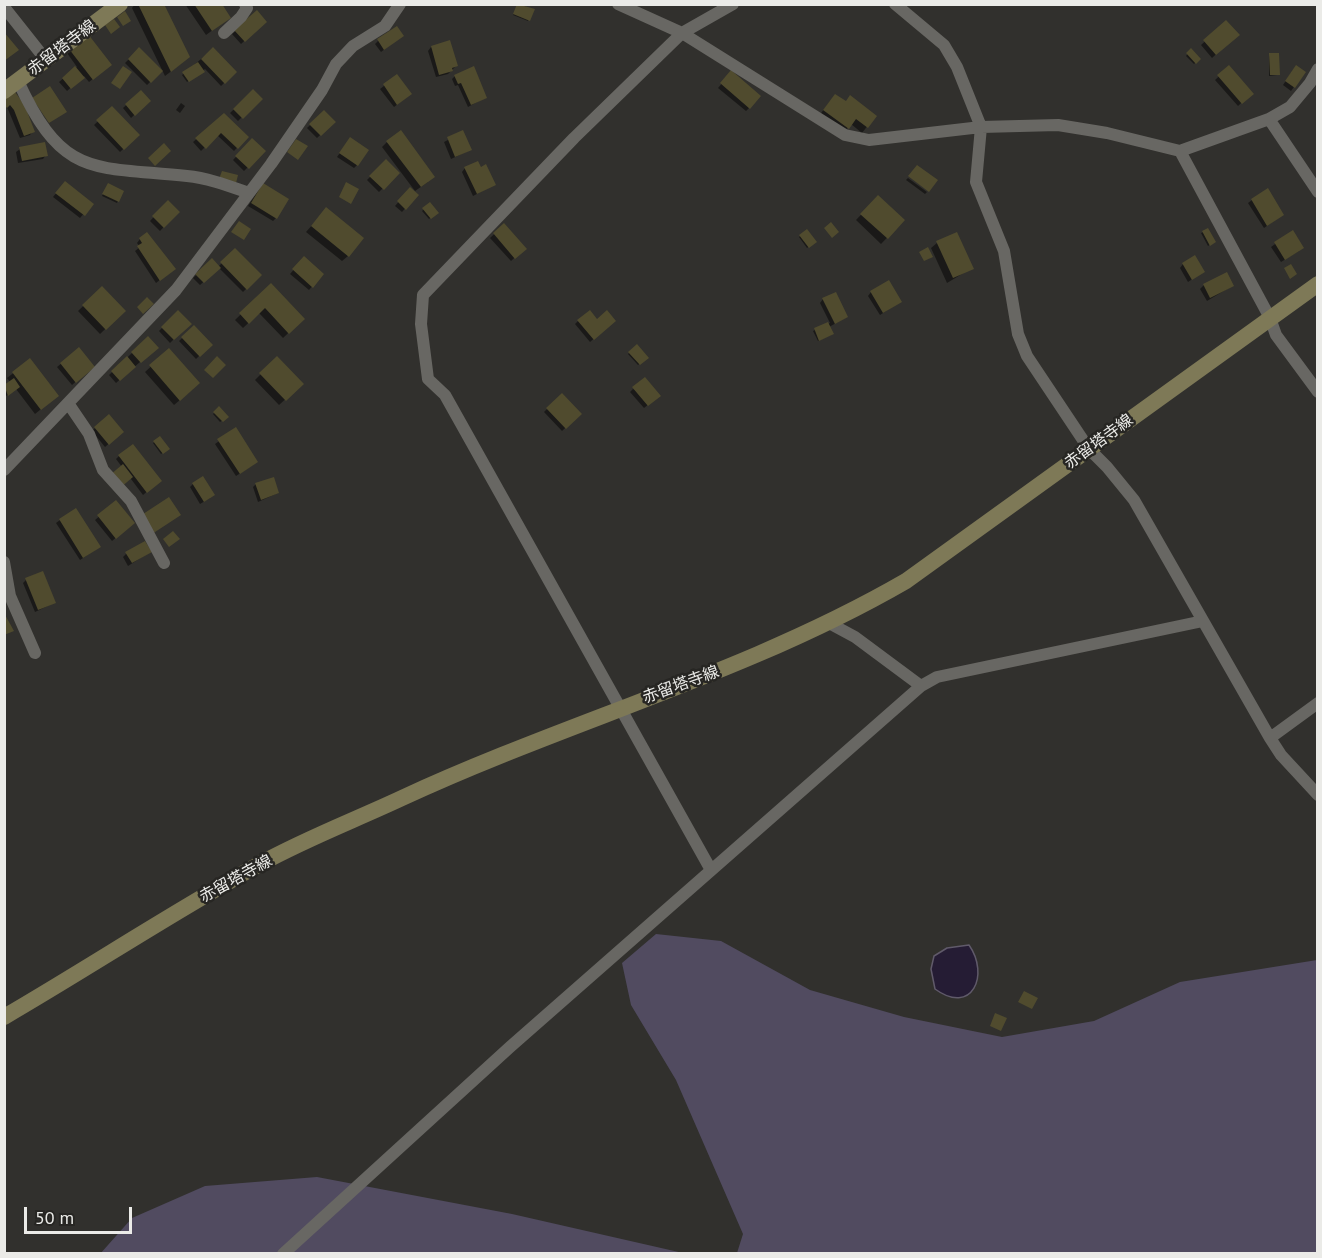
<!DOCTYPE html>
<html>
<head>
<meta charset="utf-8">
<style>
	body { margin:0 }
	#map { position:relative; width:1322px; height:1258px; overflow:hidden; background:#31302d; font-family:"PT Sans",sans-serif }
	canvas { display:block }
	.frame { position:absolute; inset:0; border:6px solid #ebebe8; pointer-events:none }
	.scale { position:absolute; left:24px; top:1207px; width:108px; height:27px; box-sizing:border-box; border:3px solid #ebebe8; border-top:0; padding-left:8px; font-size:18px; line-height:21px; white-space:nowrap; color:#ebebe8; -webkit-text-stroke:4px #272623; paint-order:stroke }
</style>
</head>
<body>
<div id="map">
<canvas width="1322" height="1258"></canvas>
<div class="frame"></div>
<div class="scale">50 m</div>
</div>
<script>
const context = document.querySelector('canvas').getContext('2d');
context.lineJoin = 'round';
function fillPath(path, color) {
  context.fillStyle = color;
  context.fill(path, 'evenodd');
}
function stroke(path, color, width, dash) {
  context.strokeStyle = color;
  context.lineWidth = width;
  context.lineCap = dash ? 'butt' : 'round';
  context.setLineDash(dash || []);
  context.stroke(path);
}
function label(font, color, halo, rows, align = 'center') {
  context.font = font + ' "PT Sans","Noto Sans JP",sans-serif';
  context.lineWidth = 5;
  context.setLineDash([]);
  context.textBaseline = 'middle';
  context.strokeStyle = halo;
  context.fillStyle = color;
  for (const [text, x, y, turn = 0] of rows) {
    context.save();
    context.translate(x, y);
    context.rotate((+turn || 0) * Math.PI / 180);
    context.textAlign = isNaN(turn) ? turn : align;
    if (halo) context.strokeText(text, 0, 0);
    context.fillText(text, 0, 0);
    context.restore();
  }
}
fillPath(new Path2D(`
	M656,934L721,941L810,990L904,1017L1002,1037L1094,1021L1180,982L1317,960V1253H737L743,1234L676,1080L631,1005L622,963Z
	M317,1177L512,1214L683,1253L100,1254L132,1218L205,1186Z`), '#514b60');
const water = new Path2D(`
	M969,945C990,975 972,1016 935,989L931,969L934,956L947,948Z`);
fillPath(water, '#251c34');
stroke(water, '#605a6a', 1.5);
fillPath(new Path2D(`
	M135,4H162L182,63L165,76L132,8Z
	M185,4H220L229,18L206,35Z
	M520,4L533,10L528,21L513,15Z
	M257,12L265,22L241,44L232,34Z
	M1226,22L1238,34L1212,58L1201,45Z
	M402,36L381,52L375,44L378,41Z
	M431,47L456,66L448,74L436,77L428,51Z
	M139,49L161,71L147,85L125,63Z
	M213,49L235,72L221,86L205,69L187,82L182,75Z
	M70,50L107,68L89,82L84,76L67,91L59,82L77,67L67,53Z
	M1191,50L1199,59L1194,64L1186,56Z
	M1269,55L1279,74L1277,75L1269,76Z
	M1229,67L1252,93L1238,106L1215,80Z
	M1293,70L1304,73L1291,91L1283,85Z
	M731,73L749,108L746,111L718,88Z
	M397,76L407,97L394,107L380,89Z
	M455,76L486,97L468,107L458,85L455,86L452,79Z
	M253,91L260,99L238,121L230,113Z
	M141,92L149,101L131,118L123,108Z
	M4,97L33,131L30,135L20,138L7,107L4,109Z
	M830,101L845,103L875,116L862,133L851,124L842,134L819,116Z
	M181,103L185,106L180,113L176,110Z
	M112,108L138,135L120,152L94,125Z
	M324,112L334,122L317,138L307,128Z
	M224,115L247,137L234,151L217,135L201,151L193,142Z
	M463,132L470,150L451,159L444,142Z
	M252,140L264,151L244,171L233,160Z
	M387,142L428,182L415,191L382,147Z
	M347,143L357,165L354,168L337,157Z
	M20,149L46,155L43,159L18,163L16,152Z
	M386,161L398,173L379,192L367,180Z
	M465,168L494,185L473,196L462,172Z
	M908,178L927,192L925,194L906,180Z
	M62,186L92,204L80,218L53,197Z
	M107,186L122,192L117,203L102,196Z
	M260,188L276,218L273,221L248,206Z
	M410,189L417,195L402,212L395,206Z
	M878,197L903,221L881,244L856,220Z
	M1252,200L1282,215L1264,228L1248,203Z
	M168,202L178,212L160,231L150,221Z
	M430,204L437,213L429,219L422,211Z
	M321,215L348,256L342,261L306,232Z
	M504,225L524,249L511,261L490,238Z
	M1208,230L1213,243L1208,246L1201,233Z
	M807,231L815,242L807,248L799,237Z
	M1292,232L1299,251L1281,262L1271,247Z
	M140,239L170,272L156,283L135,251L140,247L137,243Z
	M937,243L972,268L947,283L931,248Z
	M235,250L260,275L243,292L219,268L200,285L193,278L212,260L218,267Z
	M304,258L322,275L309,290L290,274Z
	M1183,264L1203,272L1188,282L1180,268Z
	M271,285L303,319L283,338L259,313L243,328L235,320Z
	M1204,285L1232,286L1207,301L1200,289Z
	M102,288L124,311L100,334L78,311Z
	M871,292L900,302L880,315L868,296Z
	M823,299L847,317L829,327L831,335L818,341L813,331L830,323L820,303Z
	M178,312L189,324L170,343L159,331Z
	M578,321L611,324L590,342L575,324Z
	M194,327L210,345L196,359L179,341Z
	M637,346L647,358L638,365L628,354Z
	M156,348L116,383L109,375L132,353Z
	M79,349L89,370L72,385L57,367Z
	M169,350L193,389L174,405L145,372Z
	M277,358L302,384L279,405L255,380Z
	M30,360L51,401L35,414L16,389L6,396L4,394V387L10,382L7,378Z
	M633,389L655,399L644,408L630,392Z
	M561,395L580,414L562,431L544,412Z
	M219,408L227,417L220,422L213,414Z
	M95,428L119,435L105,447L92,431Z
	M236,429L253,465L236,476L215,444Z
	M160,438L168,449L161,454L153,443Z
	M119,456L156,484L143,495L116,459Z
	M193,484L210,498L200,504L190,487Z
	M256,484L278,493L258,502L253,487Z
	M116,502L130,526L112,541L95,520Z
	M60,520L95,550L80,560L56,523Z
	M150,552L128,566L123,557L126,554Z
	M26,580L54,603L35,612L23,583Z`), '#0007');
fillPath(new Path2D(`
	M138,4H164L190,57L171,72Z
	M194,4H222L231,18L212,31Z
	M517,4L535,9L530,21L513,14Z
	M257,10L267,22L245,42L234,30Z
	M125,11L131,21L123,26L117,17Z
	M114,19L120,27L111,34L105,25Z
	M1226,20L1240,35L1216,55L1203,40Z
	M397,26L404,36L384,50L377,39Z
	M4,32L19,50L4,61Z
	M88,34L112,65L93,80L69,49Z
	M450,40L458,66L452,68L453,71L439,75L431,46Z
	M139,47L163,71L151,83L128,59Z
	M213,47L237,72L225,84L201,59Z
	M1191,48L1201,59L1196,64L1186,53Z
	M1269,53H1279L1280,75H1270Z
	M198,62L205,72L189,82L182,72Z
	M1229,65L1254,94L1242,104L1217,75Z
	M1296,65L1306,72L1295,88L1285,81Z
	M75,66L85,78L71,89L62,78Z
	M123,66L132,72L120,89L111,83Z
	M474,66L487,98L471,105L461,83L458,84L454,75Z
	M731,70L761,96L750,109L720,83Z
	M397,74L412,94L397,105L383,84Z
	M50,86L67,112L49,123L32,98Z
	M13,89L25,106L35,132L24,136L14,110L10,105L7,108L4,105V95Z
	M253,89L263,99L243,119L233,109Z
	M141,90L151,101L135,116L125,104Z
	M835,94L846,101L850,95L877,116L868,128L856,119L849,129L823,110Z
	M112,106L140,135L124,150L96,120Z
	M324,110L336,122L321,136L309,124Z
	M224,113L249,137L238,149L221,133L206,149L195,138Z
	M401,130L435,177L421,187L386,141Z
	M463,130L472,150L455,157L447,137Z
	M350,137L369,150L358,166L339,153Z
	M252,138L266,151L249,169L235,156Z
	M296,139L308,146L298,160L287,152Z
	M45,142L48,156L22,161L19,147Z
	M164,143L171,151L155,166L148,158Z
	M386,159L400,173L384,190L369,176Z
	M478,161L481,167L486,164L496,185L477,194L464,167Z
	M917,165L938,180L929,192L908,176Z
	M222,171L238,175L236,183L219,179Z
	M65,181L94,204L85,216L55,193Z
	M346,182L359,189L351,204L339,197Z
	M108,183L124,191L119,202L102,194Z
	M263,183L289,199L277,219L251,203Z
	M410,187L419,195L406,210L397,201Z
	M1268,188L1284,215L1267,226L1251,199Z
	M878,195L905,220L888,239L860,214Z
	M168,200L180,212L164,228L152,216Z
	M430,202L439,213L431,219L422,208Z
	M326,207L364,238L349,257L311,226Z
	M239,221L251,229L244,240L231,232Z
	M831,222L839,232L832,238L824,228Z
	M504,223L527,249L515,259L493,233Z
	M1208,228L1216,242L1210,246L1202,231Z
	M807,229L817,242L809,248L799,235Z
	M1293,230L1304,248L1285,260L1274,242Z
	M147,232L176,269L160,281L137,246L142,243L139,238Z
	M957,232L974,269L953,278L936,241Z
	M928,247L933,257L924,261L919,252Z
	M235,248L262,275L247,290L220,262Z
	M1195,255L1205,272L1192,280L1182,263Z
	M304,256L324,274L313,288L292,269Z
	M212,258L221,268L204,283L195,274Z
	M1291,264L1297,274L1290,279L1284,268Z
	M1227,272L1234,286L1210,298L1203,284Z
	M889,280L902,302L883,313L870,291Z
	M271,283L305,319L289,334L265,308L249,324L239,313Z
	M102,286L126,311L106,330L82,305Z
	M836,292L848,317L835,324L822,298Z
	M147,297L154,304L143,314L137,307Z
	M178,310L192,324L174,340L161,327Z
	M590,310L597,319L607,310L616,321L594,340L577,320Z
	M828,322L834,334L819,341L814,328Z
	M194,325L213,345L200,357L181,337Z
	M148,336L159,348L141,363L131,352Z
	M637,344L649,358L640,365L628,352Z
	M79,347L95,367L76,383L60,363Z
	M169,348L200,383L180,401L149,365Z
	M127,356L136,367L120,381L111,371Z
	M217,356L226,365L213,378L204,370Z
	M277,356L304,384L286,401L259,373Z
	M30,358L59,396L41,410L12,372Z
	M645,377L661,396L648,406L632,387Z
	M14,378L20,387L8,396L4,385Z
	M562,393L582,414L566,429L546,408Z
	M219,406L229,417L223,422L213,412Z
	M109,414L124,432L109,445L94,427Z
	M236,427L258,462L240,474L217,439Z
	M160,436L170,449L163,454L153,441Z
	M133,444L162,481L147,493L118,455Z
	M123,464L133,477L120,488L110,475Z
	M203,476L215,495L204,502L192,483Z
	M274,477L279,493L261,500L255,483Z
	M169,497L181,515L152,534L140,516Z
	M116,500L135,523L116,539L97,515Z
	M76,508L101,547L83,558L59,519Z
	M173,531L180,539L169,547L163,539Z
	M145,541L152,552L132,563L125,552Z
	M43,571L56,603L38,610L25,578Z
	M4,613L14,631L4,635Z
	M1024,991L1038,998L1032,1009L1018,1002Z
	M995,1013L1007,1018L1001,1031L990,1026Z`), '#504b2e');
stroke(new Path2D(`
	M618,4L682,33L845,135L869,140L981,127L1058,125L1107,133L1180,151L1269,119L1290,107L1310,83L1318,69
	M895,4L944,45L957,67L981,127L976,182L1004,251L1018,334L1027,356L1089,449L1107,467L1134,500L1270,738L1281,755L1318,795
	M4,7L46,60
	M224,33L241,17L247,8L245,4
	M18,81C63,179 93,166 187,176C208,178 229,186 249,193
	M1269,119L1318,192
	M1180,151L1270,318L1276,335L1318,392
	M68,403L89,434L103,470L131,501L164,563
	M4,470L176,290L271,164L322,90L336,64L353,46L385,26L400,4
	M4,562L10,596L35,653
	M829,623L855,637L921,686
	M1270,738L1318,703
	M711,870L445,395L428,379L421,324L423,295L574,138L682,33L733,4
	M283,1254L510,1047L921,686L937,677L1203,621`), '#686763', 12);
stroke(new Path2D(`
	M4,91L120,4
	M4,1017C90,967 173,912 260,864C305,839 355,820 402,798C568,721 747,673 906,581L1318,284`), '#7e7957', 16);
label('16px', '#ebebe8', '#272623', [
	["赤留塔寺線",62,48,-37],
	["赤留塔寺線",1099,442,-36],
	["赤留塔寺線",681,685,-20],
	["赤留塔寺線",236,879,-29]
]);
</script>
</body>
</html>
